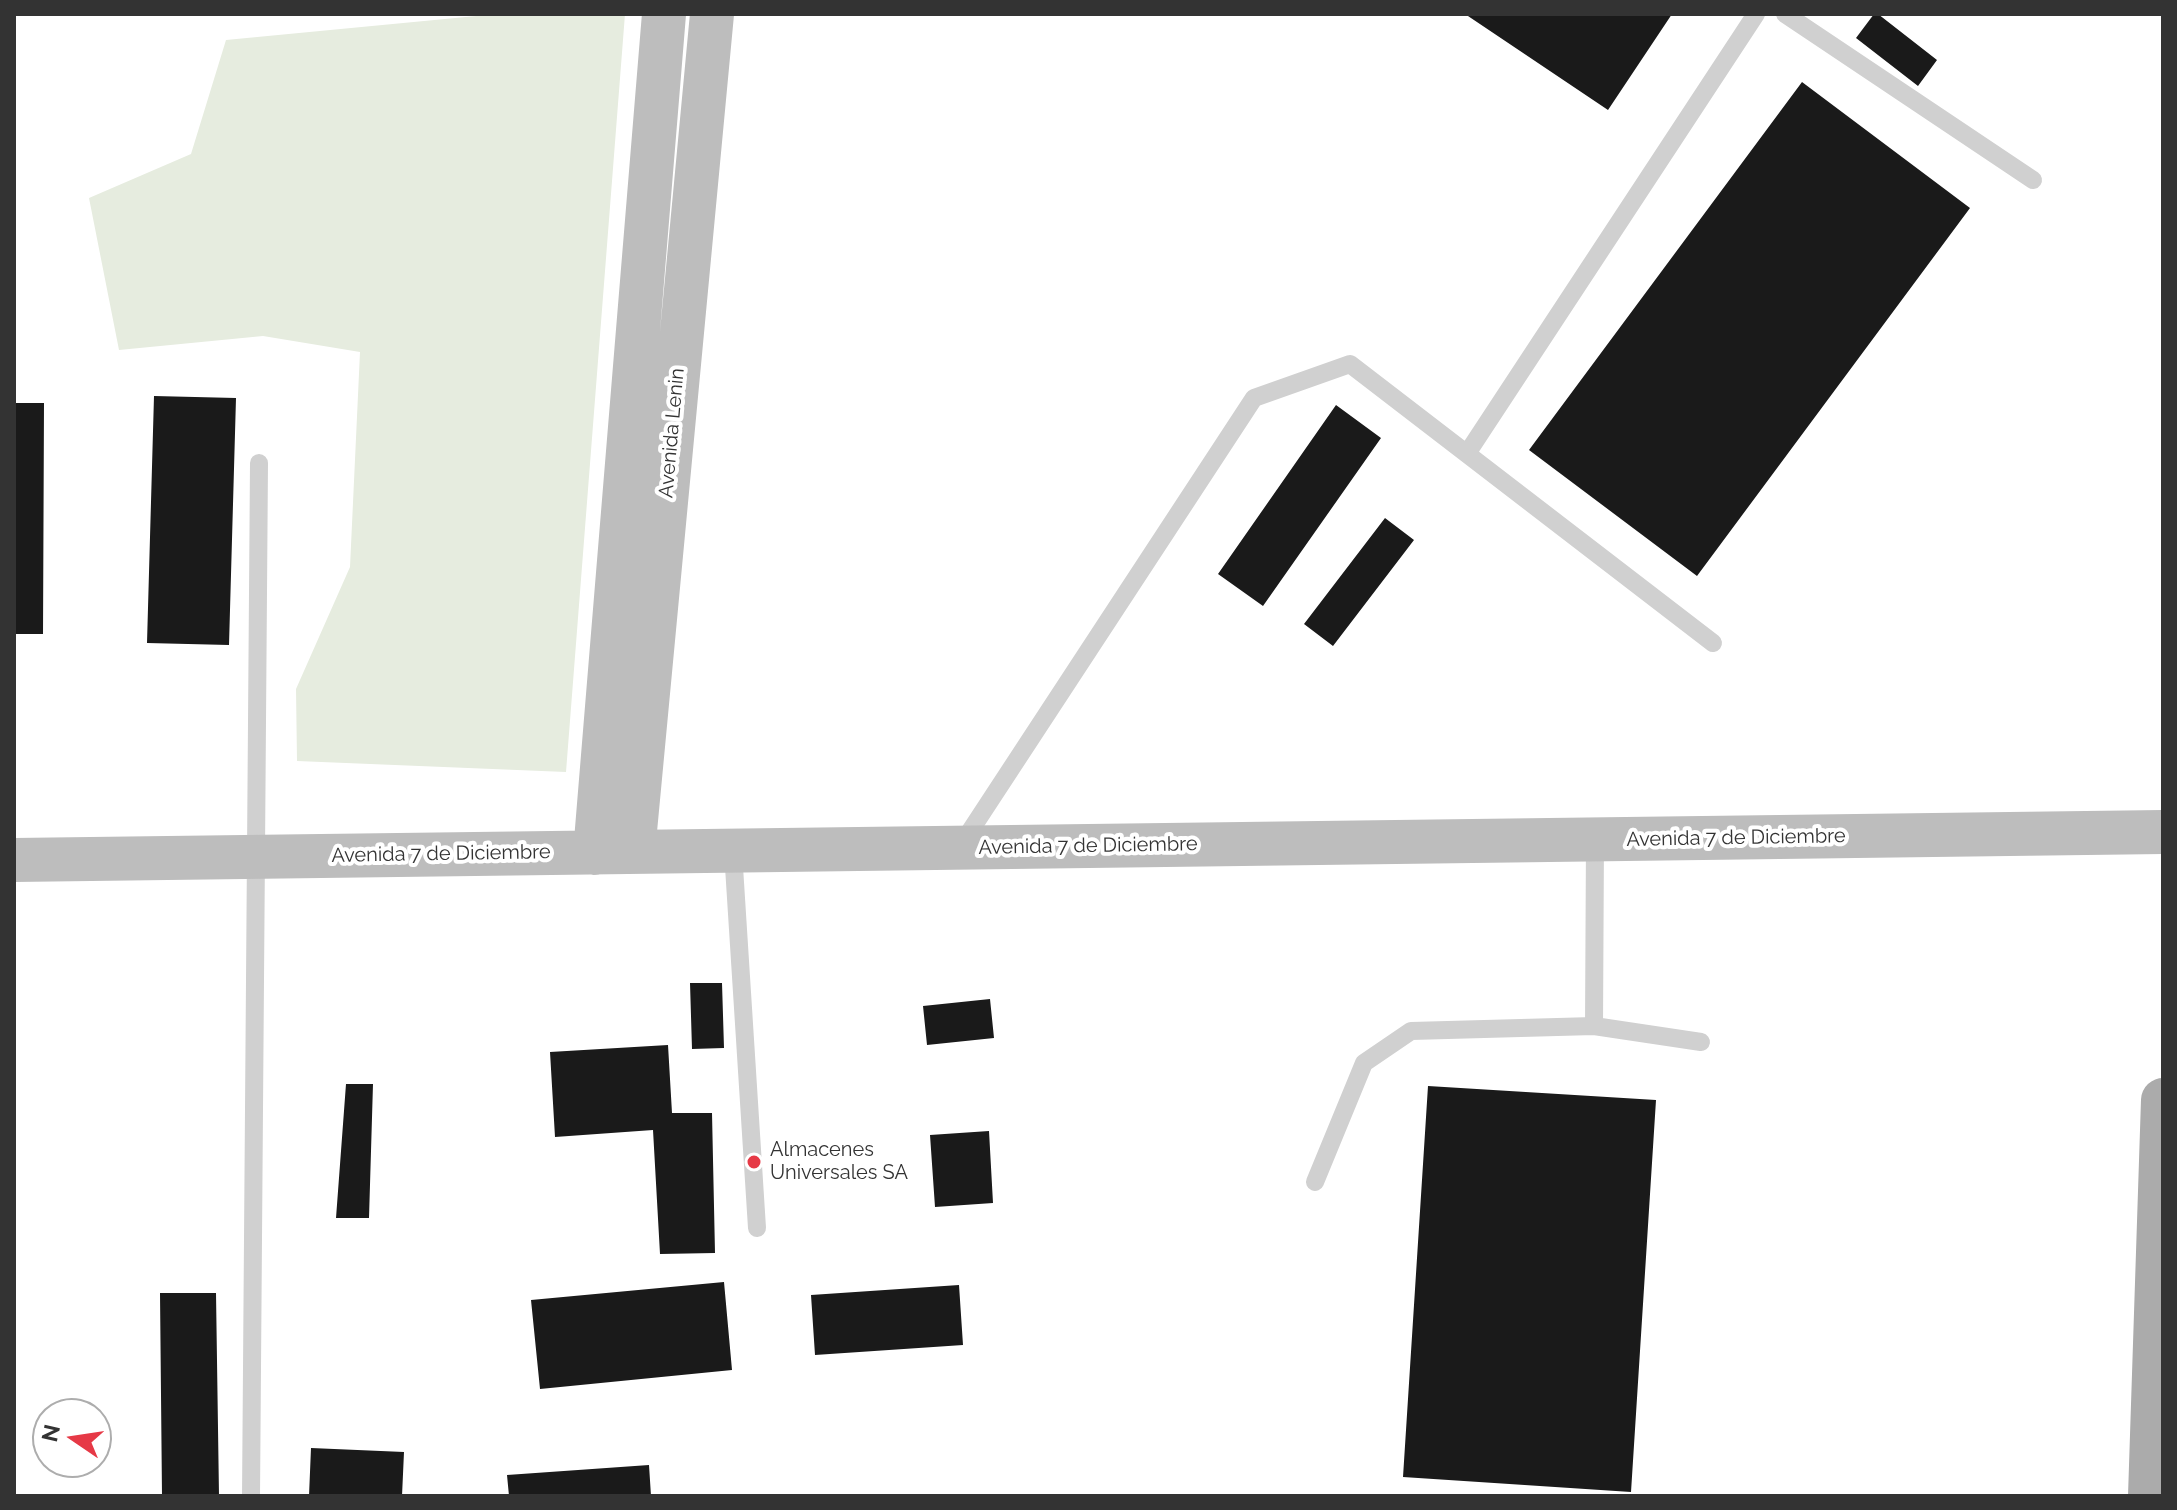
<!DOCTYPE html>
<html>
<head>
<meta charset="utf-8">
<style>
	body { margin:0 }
	#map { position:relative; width:2177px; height:1510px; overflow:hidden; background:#fff; font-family:Raleway,sans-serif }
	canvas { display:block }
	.frame { position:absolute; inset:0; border:16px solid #333; pointer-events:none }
	.north { position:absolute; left:32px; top:1398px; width:80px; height:80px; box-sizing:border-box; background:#fff; border:2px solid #adadad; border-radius:50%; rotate:283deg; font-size:22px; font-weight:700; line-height:32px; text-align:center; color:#333 }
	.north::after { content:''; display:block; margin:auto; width:28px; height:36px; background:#e63946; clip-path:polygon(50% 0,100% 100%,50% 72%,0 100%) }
</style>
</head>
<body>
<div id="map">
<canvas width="2177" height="1510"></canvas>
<div class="frame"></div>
<div class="north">N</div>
</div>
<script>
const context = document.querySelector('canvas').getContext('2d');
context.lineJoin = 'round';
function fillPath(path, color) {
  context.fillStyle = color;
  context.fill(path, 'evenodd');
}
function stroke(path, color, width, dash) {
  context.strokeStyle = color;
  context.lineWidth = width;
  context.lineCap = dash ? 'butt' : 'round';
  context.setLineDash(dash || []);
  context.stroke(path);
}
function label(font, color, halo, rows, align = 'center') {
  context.font = font + ' Raleway,sans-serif';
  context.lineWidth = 8;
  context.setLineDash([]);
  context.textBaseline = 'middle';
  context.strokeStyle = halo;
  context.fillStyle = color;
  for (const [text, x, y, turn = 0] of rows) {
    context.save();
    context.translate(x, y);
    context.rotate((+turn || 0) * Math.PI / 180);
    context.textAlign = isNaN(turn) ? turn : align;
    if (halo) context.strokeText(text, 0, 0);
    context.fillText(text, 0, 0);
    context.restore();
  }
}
fillPath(new Path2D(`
	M497,14H625L566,772L297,761L296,689L350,567L360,352L263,336L119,350L89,198L191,154L226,40Z`), '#e6ecdf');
fillPath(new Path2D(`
	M1465,14H1672L1608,110Z
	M1874,14H1878L1937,60L1918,86L1856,38Z
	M1802,82L1970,208L1697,576L1529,450Z
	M154,396L236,398L229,645L147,643Z
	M14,403H44L43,634H14Z
	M1336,405L1381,438L1263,606L1218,574Z
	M1385,518L1414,540L1333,646L1304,624Z
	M690,983H722L724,1048L692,1049Z
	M990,999L994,1038L927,1045L923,1006Z
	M668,1045L672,1113H712L715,1253L660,1254L653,1130L555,1137L550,1052Z
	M346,1084H373L369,1218H336Z
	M1428,1086L1656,1100L1631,1492L1403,1477Z
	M989,1131L993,1203L935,1207L930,1135Z
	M724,1282L732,1370L540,1389L531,1300Z
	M959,1285L963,1345L815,1355L811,1295Z
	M160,1293H216L219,1496H162Z
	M311,1448L404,1452L402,1496H309Z
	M649,1465L651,1496H509L507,1475Z`), '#1a1a1a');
stroke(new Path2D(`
	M1785,14L2033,180
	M1468,452L1756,14
	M961,845L1254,398L1350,364L1713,643
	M733,851L757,1228
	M1594,1026L1595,839
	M1315,1182L1364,1063L1411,1031L1594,1026L1701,1042
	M251,1496L259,463`), '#d0d0d0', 18);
stroke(new Path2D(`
	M633,852L712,14
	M595,853L664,14
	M14,860L2163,832`), '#bdbdbd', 44);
stroke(new Path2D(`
	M2150,1496L2163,1100`), '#ababab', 44);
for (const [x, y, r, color] of [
	[754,1162,8,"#e63946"]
]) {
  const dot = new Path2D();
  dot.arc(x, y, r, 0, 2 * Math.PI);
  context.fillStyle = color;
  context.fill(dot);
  stroke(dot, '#fff', 3);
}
label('20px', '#333', '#fff', [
	["Avenida Lenin",672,433,-85],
	["Avenida 7 de Diciembre",1736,838,-1],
	["Avenida 7 de Diciembre",1088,846,-1],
	["Avenida 7 de Diciembre",441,854,-1]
]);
label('20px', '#333', '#fff', [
	["Almacenes",770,1150],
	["Universales SA",770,1173]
], 'left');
</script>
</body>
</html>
